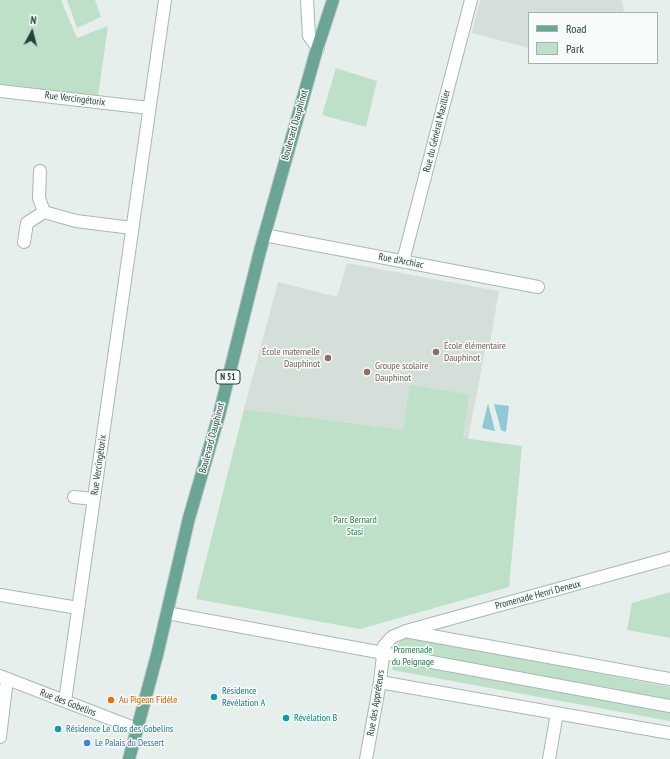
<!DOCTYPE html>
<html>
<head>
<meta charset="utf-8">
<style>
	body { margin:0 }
	#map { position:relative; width:670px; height:759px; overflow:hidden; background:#e6efeb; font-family:"PT Sans Narrow",sans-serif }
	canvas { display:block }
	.legend { position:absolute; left:528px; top:12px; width:130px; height:52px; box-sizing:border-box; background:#f7fbf9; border:1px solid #a3b1ad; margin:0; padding:5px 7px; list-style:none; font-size:12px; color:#24423a }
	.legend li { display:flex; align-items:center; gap:8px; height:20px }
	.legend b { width:20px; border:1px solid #a3b1ad }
	.north { position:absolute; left:12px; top:12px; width:40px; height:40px; -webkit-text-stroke:3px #f7fbf9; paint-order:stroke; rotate:7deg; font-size:11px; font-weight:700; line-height:16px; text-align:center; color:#24423a }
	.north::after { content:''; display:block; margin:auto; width:14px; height:18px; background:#24423a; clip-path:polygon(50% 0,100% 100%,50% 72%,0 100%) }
</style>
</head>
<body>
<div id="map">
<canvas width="670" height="759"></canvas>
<ul class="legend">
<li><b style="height:5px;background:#6aa596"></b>Road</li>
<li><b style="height:11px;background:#bfe0c8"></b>Park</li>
</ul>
<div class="north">N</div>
</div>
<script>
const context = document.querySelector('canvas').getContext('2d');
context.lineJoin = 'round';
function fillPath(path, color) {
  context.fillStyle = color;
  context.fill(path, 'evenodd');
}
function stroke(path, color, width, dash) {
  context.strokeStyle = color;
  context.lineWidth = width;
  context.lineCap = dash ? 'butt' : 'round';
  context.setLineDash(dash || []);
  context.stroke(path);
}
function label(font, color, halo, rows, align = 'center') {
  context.font = font + ' "PT Sans Narrow",sans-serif';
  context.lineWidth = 3;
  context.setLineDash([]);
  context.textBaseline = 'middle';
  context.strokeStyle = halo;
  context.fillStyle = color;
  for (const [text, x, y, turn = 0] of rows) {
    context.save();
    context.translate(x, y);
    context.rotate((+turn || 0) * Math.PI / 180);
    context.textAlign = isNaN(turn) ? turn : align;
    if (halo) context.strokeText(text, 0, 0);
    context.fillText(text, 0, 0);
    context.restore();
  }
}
fillPath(new Path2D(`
	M480,0H622L624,13H529V48L472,33Z
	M347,263L499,291L489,348L485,350L468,439L244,409L278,282L337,297Z`), '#d4dfda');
fillPath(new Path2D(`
	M0,0H61L77,38L108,26L98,96L0,84Z
	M67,0H95L101,17L77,28Z
	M336,68L377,81L366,127L322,115Z
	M410,385L469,394L463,438L522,446L509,587L360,629L196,599L244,409L403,430Z
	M670,592V638L627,630L632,603Z
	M407,637L670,687V721L392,670C394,658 393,642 407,637Z`), '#bfe0c8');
fillPath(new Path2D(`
	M488,403L495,431L482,428Z
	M494,404L509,406L506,432L501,430Z`), '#8ec9d4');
const minor = new Path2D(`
	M307,0L309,36L318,48
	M0,91L149,108
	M40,171L39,198L44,212L76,221L132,228
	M264,235L538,287
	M24,242L27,223L44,212
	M403,261L471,0
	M74,497L94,499
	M0,595L78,608
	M167,613L670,706
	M410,632L670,679
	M0,676L137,729
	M380,682L670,733
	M65,701L165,0
	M0,737L7,679
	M366,759L380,682L384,646L392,637L406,631L670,558
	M549,759L557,713`);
const major = new Path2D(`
	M129,759L157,655L189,518L219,415L260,251L316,52L333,0`);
stroke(minor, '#a8b8b2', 14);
stroke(major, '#c2cac8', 14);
stroke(minor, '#fff', 12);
stroke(major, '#6aa596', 12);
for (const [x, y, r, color] of [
	[436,352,4,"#8d6e63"],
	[328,358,4,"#8d6e63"],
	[367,372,4,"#8d6e63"],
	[214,697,4,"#0f9aa8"],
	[111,700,4,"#e8710a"],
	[286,718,4,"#0f9aa8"],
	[58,729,4,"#0f9aa8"],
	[87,743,4,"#3f7fe0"]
]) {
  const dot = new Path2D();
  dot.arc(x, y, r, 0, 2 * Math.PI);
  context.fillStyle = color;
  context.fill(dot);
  stroke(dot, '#f7fbf9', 1.5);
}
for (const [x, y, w] of [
	[228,377,24]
]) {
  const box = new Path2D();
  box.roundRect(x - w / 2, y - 7, w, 14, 3);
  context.fillStyle = '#f7fbf9';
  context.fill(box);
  stroke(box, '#24423a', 1);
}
label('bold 9px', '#24423a', null, [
	["N 51",228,377]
]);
label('10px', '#24423a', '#f7fbf9', [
	["Rue Vercingétorix",75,99,7],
	["Boulevard Dauphinot",295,125,-74],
	["Rue du Général Mazillier",437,131,-76],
	["Rue d'Archiac",401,261,11],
	["Boulevard Dauphinot",212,438,-75],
	["Rue Vercingétorix",99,465,-82],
	["Promenade Henri Deneux",538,595,-15],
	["Rue des Gobelins",68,703,21],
	["Rue des Appréteurs",376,703,-81]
]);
label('10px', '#785e54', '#f7fbf9', [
	["École élémentaire",444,346],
	["Dauphinot",444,358],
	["École maternelle",320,352,"right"],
	["Dauphinot",320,364,"right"],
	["Groupe scolaire",375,366],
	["Dauphinot",375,378]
], 'left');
label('10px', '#2d7a4b', '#f7fbf9', [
	["Parc Bernard",355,520],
	["Stasi",355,532],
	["Promenade",413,650],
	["du Peignage",413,662]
]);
label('10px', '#0d838f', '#f7fbf9', [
	["Résidence",222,691],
	["Révélation A",222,703],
	["Révélation B",294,718],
	["Résidence Le Clos des Gobelins",66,729]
], 'left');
label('10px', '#c56008', '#f7fbf9', [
	["Au Pigeon Fidèle",119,700]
], 'left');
label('10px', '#366cbe', '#f7fbf9', [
	["Le Palais du Dessert",95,743]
], 'left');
</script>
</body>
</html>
